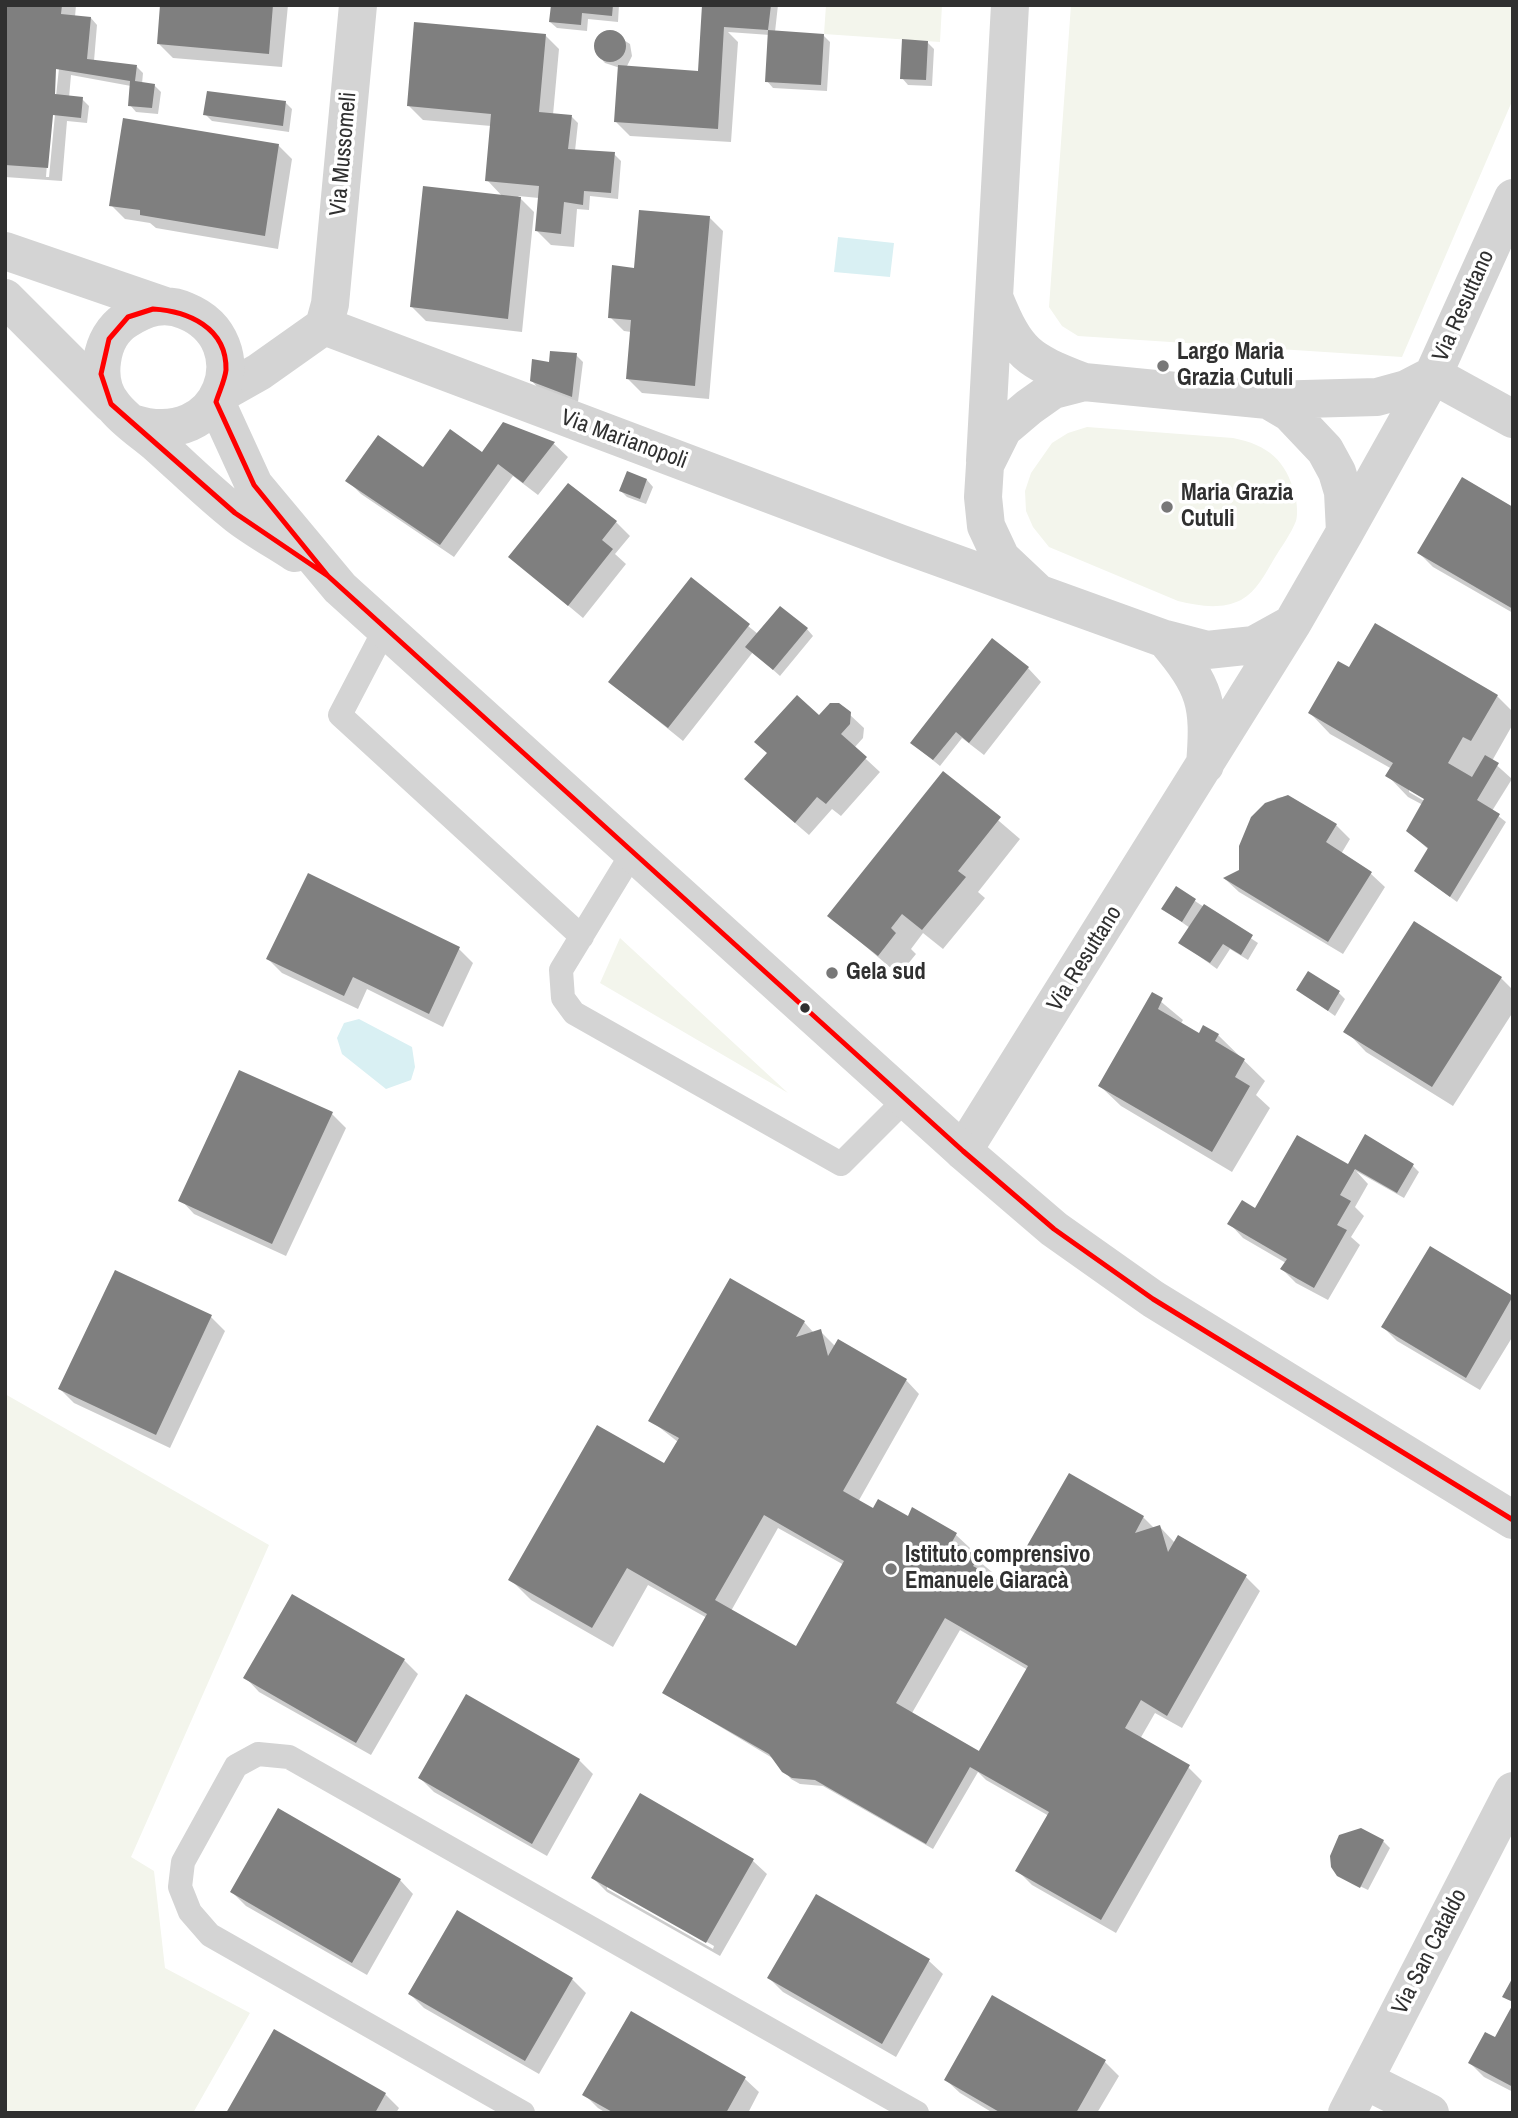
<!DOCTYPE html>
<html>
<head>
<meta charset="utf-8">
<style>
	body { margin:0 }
	#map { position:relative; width:1518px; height:2118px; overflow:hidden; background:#fff; font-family:"Archivo Narrow",sans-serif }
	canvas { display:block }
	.frame { position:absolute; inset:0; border:7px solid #303030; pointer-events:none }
</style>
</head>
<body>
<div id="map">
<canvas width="1518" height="2118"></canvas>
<div class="frame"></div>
</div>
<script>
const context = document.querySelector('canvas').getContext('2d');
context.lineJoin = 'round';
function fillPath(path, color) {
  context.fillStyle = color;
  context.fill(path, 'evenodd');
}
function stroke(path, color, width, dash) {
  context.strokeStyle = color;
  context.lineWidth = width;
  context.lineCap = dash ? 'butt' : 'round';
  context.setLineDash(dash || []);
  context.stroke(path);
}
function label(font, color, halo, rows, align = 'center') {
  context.font = font + ' "Archivo Narrow",sans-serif';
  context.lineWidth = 7;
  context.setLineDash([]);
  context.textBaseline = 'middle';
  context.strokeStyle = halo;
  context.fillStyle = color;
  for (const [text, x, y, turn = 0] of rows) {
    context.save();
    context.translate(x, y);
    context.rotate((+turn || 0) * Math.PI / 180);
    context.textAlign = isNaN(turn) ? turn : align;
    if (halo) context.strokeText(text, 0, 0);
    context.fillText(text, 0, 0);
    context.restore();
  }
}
fillPath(new Path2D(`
	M826,5H942L940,42L824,34Z
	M1071,5H1513V99L1402,357L1078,336L1062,326L1049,307Z
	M1087,427L1233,438C1268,445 1286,460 1295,495C1297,503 1298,514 1296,521C1291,534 1281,547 1274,559C1265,574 1257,591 1241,600C1221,610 1199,606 1178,601L1049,547L1033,527L1026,511L1025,491L1031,473L1052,443L1068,433Z
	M620,938L788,1093L600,983Z
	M5,1394L269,1545L131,1857L154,1871L165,1968L250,2013L193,2113H5Z`), '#f3f5ec');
fillPath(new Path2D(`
	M838,237L894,243L890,277L834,272Z
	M359,1019L412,1047L415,1067L411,1080L386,1089L342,1054L337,1038L344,1023Z`), '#d9f0f3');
fillPath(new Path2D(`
	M5,5H76L75,17L91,18L97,25L94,61L137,67L143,73L142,84L154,85L161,92L158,114L136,112L130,105L131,86L71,75L69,98L82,99L89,106L87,123L67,121L62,181L5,177ZM55,65L59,68L56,96H53ZM51,111L55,114L49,177H46Z
	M162,5H288L282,67L173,58L159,44Z
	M552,5H619L618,22L588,19L587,31L557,28L550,22Z
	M704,5H778L775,32L823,35L830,42L827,91L773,88L767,81L770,35L728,32L738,42L731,142L630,136L616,122L620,68L605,63L598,55L595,44L600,34L611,32L630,44L632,56L626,68L699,73Z
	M545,35L559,49L553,115L572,117L578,123L575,151L614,154L621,161L618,199L590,196L589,210L577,209L574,247L551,245L537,231L539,198L518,196L534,212L522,332L426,321L412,307L503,197L487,180L491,126L423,120L409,106Z
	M928,43L934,49L932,86L908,85L902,78Z
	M285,102L292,109L289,132L212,121L205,114Z
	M278,145L292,159L278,249L156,228L150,223L125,219L111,205Z
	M709,217L723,231L709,399L642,393L628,379L631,332L624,331L610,317L635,269Z
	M576,355L583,362L578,402L538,388L532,381L551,363Z
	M504,424L554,444L568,457L538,495L513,476L454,557L361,494L347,480L423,469L482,455Z
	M647,480L653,487L646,504L627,497L621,491Z
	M1513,509V613L1433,567L1419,553Z
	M616,522L630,536L615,554L626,564L583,618L510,557Z
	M691,580L758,634L807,629L813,636L780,676L753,652L683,741L610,682Z
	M1028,668L1041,682L984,755L962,738L940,766L919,749Z
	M1350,670L1497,696L1513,712V724L1492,761L1512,779L1492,811L1506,822L1457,902L1423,877L1429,850L1408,831L1423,805L1408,797L1388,776L1392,769L1330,734L1310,713ZM1409,788L1432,802L1431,805L1409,792Z
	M849,714L864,728L863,738L854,748L880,772L841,816L832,809L809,835L760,793L769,754L820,718Z
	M943,773L1020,839L978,892L985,898L943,949L923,933L911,949L916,954L899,975L830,916Z
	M1288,796L1336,825L1350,839L1341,854L1371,874L1385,887L1343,954L1239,892L1225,879L1240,871L1252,819L1277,798Z
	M309,876L459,949L473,963L443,1027L367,989L358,1009L282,973L268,959Z
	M1195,901L1258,943L1248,960L1230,949L1217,969L1181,943L1190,928L1163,909Z
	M1501,978L1513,990V1012L1453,1106L1366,1052L1346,1031Z
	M1299,990L1339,993L1345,999L1335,1016Z
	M1153,995L1183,1020L1180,1025L1199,1036L1218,1035L1265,1081L1256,1095L1270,1108L1232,1172L1121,1106L1100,1086Z
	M332,1114L346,1128L286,1256L194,1214L181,1200Z
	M1297,1137L1355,1171L1350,1164L1413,1166L1419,1172L1404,1198L1356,1171L1368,1184L1355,1207L1364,1216L1351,1237L1360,1245L1328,1300L1296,1283L1282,1269L1286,1263L1243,1238L1230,1224L1255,1211Z
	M1430,1248L1513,1298V1336L1480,1390L1397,1341L1383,1327Z
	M211,1317L225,1331L170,1448L74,1403L60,1389Z
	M804,1322L814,1333L820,1331L836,1347L906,1380L919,1394L858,1502L874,1511L956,1535L970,1548L968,1552L992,1572L989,1577L1006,1587L1143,1517L1155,1529L1160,1527L1175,1543L1178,1538L1246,1577L1260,1591L1182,1728L1155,1713L1140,1739L1188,1767L1202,1781L1116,1933L1032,1885L1018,1871L1049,1816L986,1780L978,1772L933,1849L823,1786L800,1784L791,1779L774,1759L664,1693L707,1618L648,1585L613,1647L531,1600L511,1580L664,1466L678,1442L650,1420ZM778,1528L844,1565L797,1648L731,1611ZM960,1630L1028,1670L978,1752L912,1713Z
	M404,1660L418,1674L371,1755L259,1692L246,1678Z
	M579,1760L593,1774L547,1856L434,1792L420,1778Z
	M640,1796L753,1861L767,1874L720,1956L607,1892L593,1878ZM607,1885L714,1946L713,1949L607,1889Z
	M1383,1841L1390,1848L1368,1890L1339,1876Z
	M400,1880L413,1894L367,1975L246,1906L232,1892Z
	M929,1961L943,1974L896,2057L783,1992L769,1978Z
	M572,1979L586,1993L539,2074L424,2008L410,1994Z
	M1513,2008V2092L1484,2077L1470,2063L1496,2039Z
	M631,2013L745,2079L759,2092L748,2113H606L598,2108L584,2094Z
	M1105,2062L1119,2076L1097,2113H993L960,2093L946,2080Z
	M385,2094L399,2108L396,2113H229Z`), '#0003');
fillPath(new Path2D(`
	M5,5H62L61,14L91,17L87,59L137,65L135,81L155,84L152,108L128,106L130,81L56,69L55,94L83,97L81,118L53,115L48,168L5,165Z
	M160,5H273L269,54L157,44Z
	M551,5H613L612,16L582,13L581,25L549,22Z
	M702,5H771L768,30L724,27L718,129L614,122L618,65L698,71Z
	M414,22L546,34L539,112L572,115L568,149L615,152L611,193L584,191L583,205L564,202L561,234L535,231L539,186L485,181L491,114L407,106Z
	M594 46a16 16 0 1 1 32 0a16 16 0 1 1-32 0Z
	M768,30L824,34L821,85L765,82Z
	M902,39L928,41L926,80L900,79Z
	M207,91L286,101L283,126L203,115Z
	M123,118L279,144L265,236L140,215V210L109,206Z
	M423,186L521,197L508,319L410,307Z
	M639,210L710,216L695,386L626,379L631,320L608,318L612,265L634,268Z
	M550,351L577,353L572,397L530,381L532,359L549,362Z
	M503,422L555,442L523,483L498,464L440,545L345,481L378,435L423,467L450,429L482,452Z
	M627,471L647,479L640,499L619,491Z
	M1462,477L1513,507V609L1417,553Z
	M568,483L617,521L602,540L613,549L568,606L508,557Z
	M691,577L750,624L668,728L608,682Z
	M780,606L808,628L773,670L745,647Z
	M1375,623L1498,695L1471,741L1463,737L1448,763L1472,777L1485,755L1499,763L1477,800L1500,814L1450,897L1414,871L1428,848L1406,831L1424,799L1385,776L1393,763L1308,713L1338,661L1349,667Z
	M992,638L1029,667L969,743L956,732L933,760L910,743Z
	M797,695L819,715L830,703H839L851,712L850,724L841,734L867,757L826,804L817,797L795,823L744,779L767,753L754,742Z
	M943,771L1001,817L958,871L966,877L922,930L902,914L891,928L896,933L878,956L827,916Z
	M1288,795L1337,824L1326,842L1372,872L1328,942L1223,878L1239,870V846L1251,817L1265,803Z
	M308,873L460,947L429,1014L353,977L344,996L266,959Z
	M1176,886L1196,899L1182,922L1161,909Z
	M1204,904L1253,935L1241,955L1223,944L1210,963L1178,943Z
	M1414,921L1502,977L1432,1087L1343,1032Z
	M1308,971L1340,991L1328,1011L1296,990Z
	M1152,992L1163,998L1158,1009L1199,1033L1203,1025L1219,1034L1215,1041L1245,1059L1235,1077L1250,1086L1212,1152L1098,1086Z
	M239,1070L333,1112L272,1244L178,1201Z
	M1365,1134L1414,1164L1397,1193L1355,1169L1340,1195L1351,1201L1337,1225L1347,1230L1314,1288L1280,1269L1287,1259L1227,1224L1242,1200L1255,1208L1297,1135L1348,1164Z
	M1430,1246L1513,1296L1466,1378L1381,1327Z
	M115,1270L212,1315L156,1435L58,1389Z
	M730,1278L805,1321L796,1337L821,1329L828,1356L838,1339L907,1379L843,1491L873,1508L878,1499L908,1516L912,1507L957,1533L952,1542L979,1557L973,1566L1005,1584L1069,1473L1144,1516L1135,1533L1160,1525L1168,1552L1178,1535L1247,1575L1167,1716L1141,1700L1125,1728L1190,1765L1101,1920L1015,1871L1049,1812L970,1767L926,1844L815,1780L792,1778L782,1772L769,1754L662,1693L707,1614L627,1568L592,1628L508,1580L597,1425L664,1463L679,1438L648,1421ZM764,1515L844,1561L796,1646L715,1600ZM945,1618L1028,1666L979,1751L896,1703Z
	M292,1594L405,1659L356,1743L243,1678Z
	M466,1694L580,1759L532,1844L418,1778Z
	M640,1793L754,1859L706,1943L591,1878Z
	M278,1808L401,1879L352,1963L230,1892Z
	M1361,1828L1384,1840L1360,1888L1337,1876L1331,1867L1330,1856L1339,1835Z
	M816,1894L930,1959L882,2044L767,1978Z
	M457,1910L573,1978L525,2061L408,1994Z
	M1513,1977V2002L1502,1997Z
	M992,1995L1106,2060L1076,2113H1001L944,2080Z
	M1513,2004V2087L1468,2063L1485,2032L1495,2037Z
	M631,2011L746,2077L726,2113H614L582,2095Z
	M274,2029L386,2093L375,2113H226Z`), '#7f7f7f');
stroke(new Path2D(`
	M385,629L340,715L582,937
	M633,852L561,970L563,998L574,1013L841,1164L906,1099
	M523,2113L210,1935L190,1912L180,1887L183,1862L236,1766L258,1754L289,1757L917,2113`), '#d4d4d4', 24);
stroke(new Path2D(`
	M994,297C1017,354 1027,360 1084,382
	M324,326L899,543L1165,639L1207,650L1254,645L1292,624L1345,532L1343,492L1337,472L1325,450L1290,413L1268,400L1084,382L1053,390L1029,407L1003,429L985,465L983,497L986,526L1001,558L1036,591
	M1433,375L1513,419
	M220,394L259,372L324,326L330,304L358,5
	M1268,400L1377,397L1406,389L1433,375
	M985,461L1010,5
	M1345,532L1433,375L1513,198
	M1165,639C1206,687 1210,704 1205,765
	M963,1151L1292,624
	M1364,2080L1430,2113
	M1347,2113L1513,1791`), '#d4d4d4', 38);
stroke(new Path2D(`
	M5,251L165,306
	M5,298L111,404
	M216,402L254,485L340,588L963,1151L1054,1229L1153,1299L1513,1520
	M132,423C224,453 259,341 186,311C164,301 145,308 126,320C100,336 93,381 113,405C124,420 143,432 157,444C183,467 209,493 237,515C255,529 275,540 295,553`), '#d4d4d4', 38);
stroke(new Path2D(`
	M153,309C187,311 227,327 226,370C225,380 219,392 216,402L254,485L328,576L235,513L111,404L101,374L109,339L128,317Z
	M328,576L963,1151L1054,1229L1153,1299L1513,1520`), '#f00', 5);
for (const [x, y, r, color] of [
	[1163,366,7,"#787878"],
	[1167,507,7,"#787878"],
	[832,973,7,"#787878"],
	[805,1008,6,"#303030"],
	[891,1569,7,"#787878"]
]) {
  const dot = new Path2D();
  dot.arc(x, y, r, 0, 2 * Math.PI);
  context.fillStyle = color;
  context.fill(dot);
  stroke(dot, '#fff', 2.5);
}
label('23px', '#303030', '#fff', [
	["Via Mussomeli",344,154,-85],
	["Via Resuttano",1464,306,-66],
	["Via Marianopoli",624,440,20],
	["Via Resuttano",1085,959,-58],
	["Via San Cataldo",1430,1952,-63]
]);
label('bold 23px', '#303030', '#fff', [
	["Largo Maria",1177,353],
	["Grazia Cutuli",1177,379],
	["Maria Grazia",1181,494],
	["Cutuli",1181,520],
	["Gela sud",846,973],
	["Istituto comprensivo",905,1556],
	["Emanuele Giaracà",905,1582]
], 'left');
</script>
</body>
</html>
